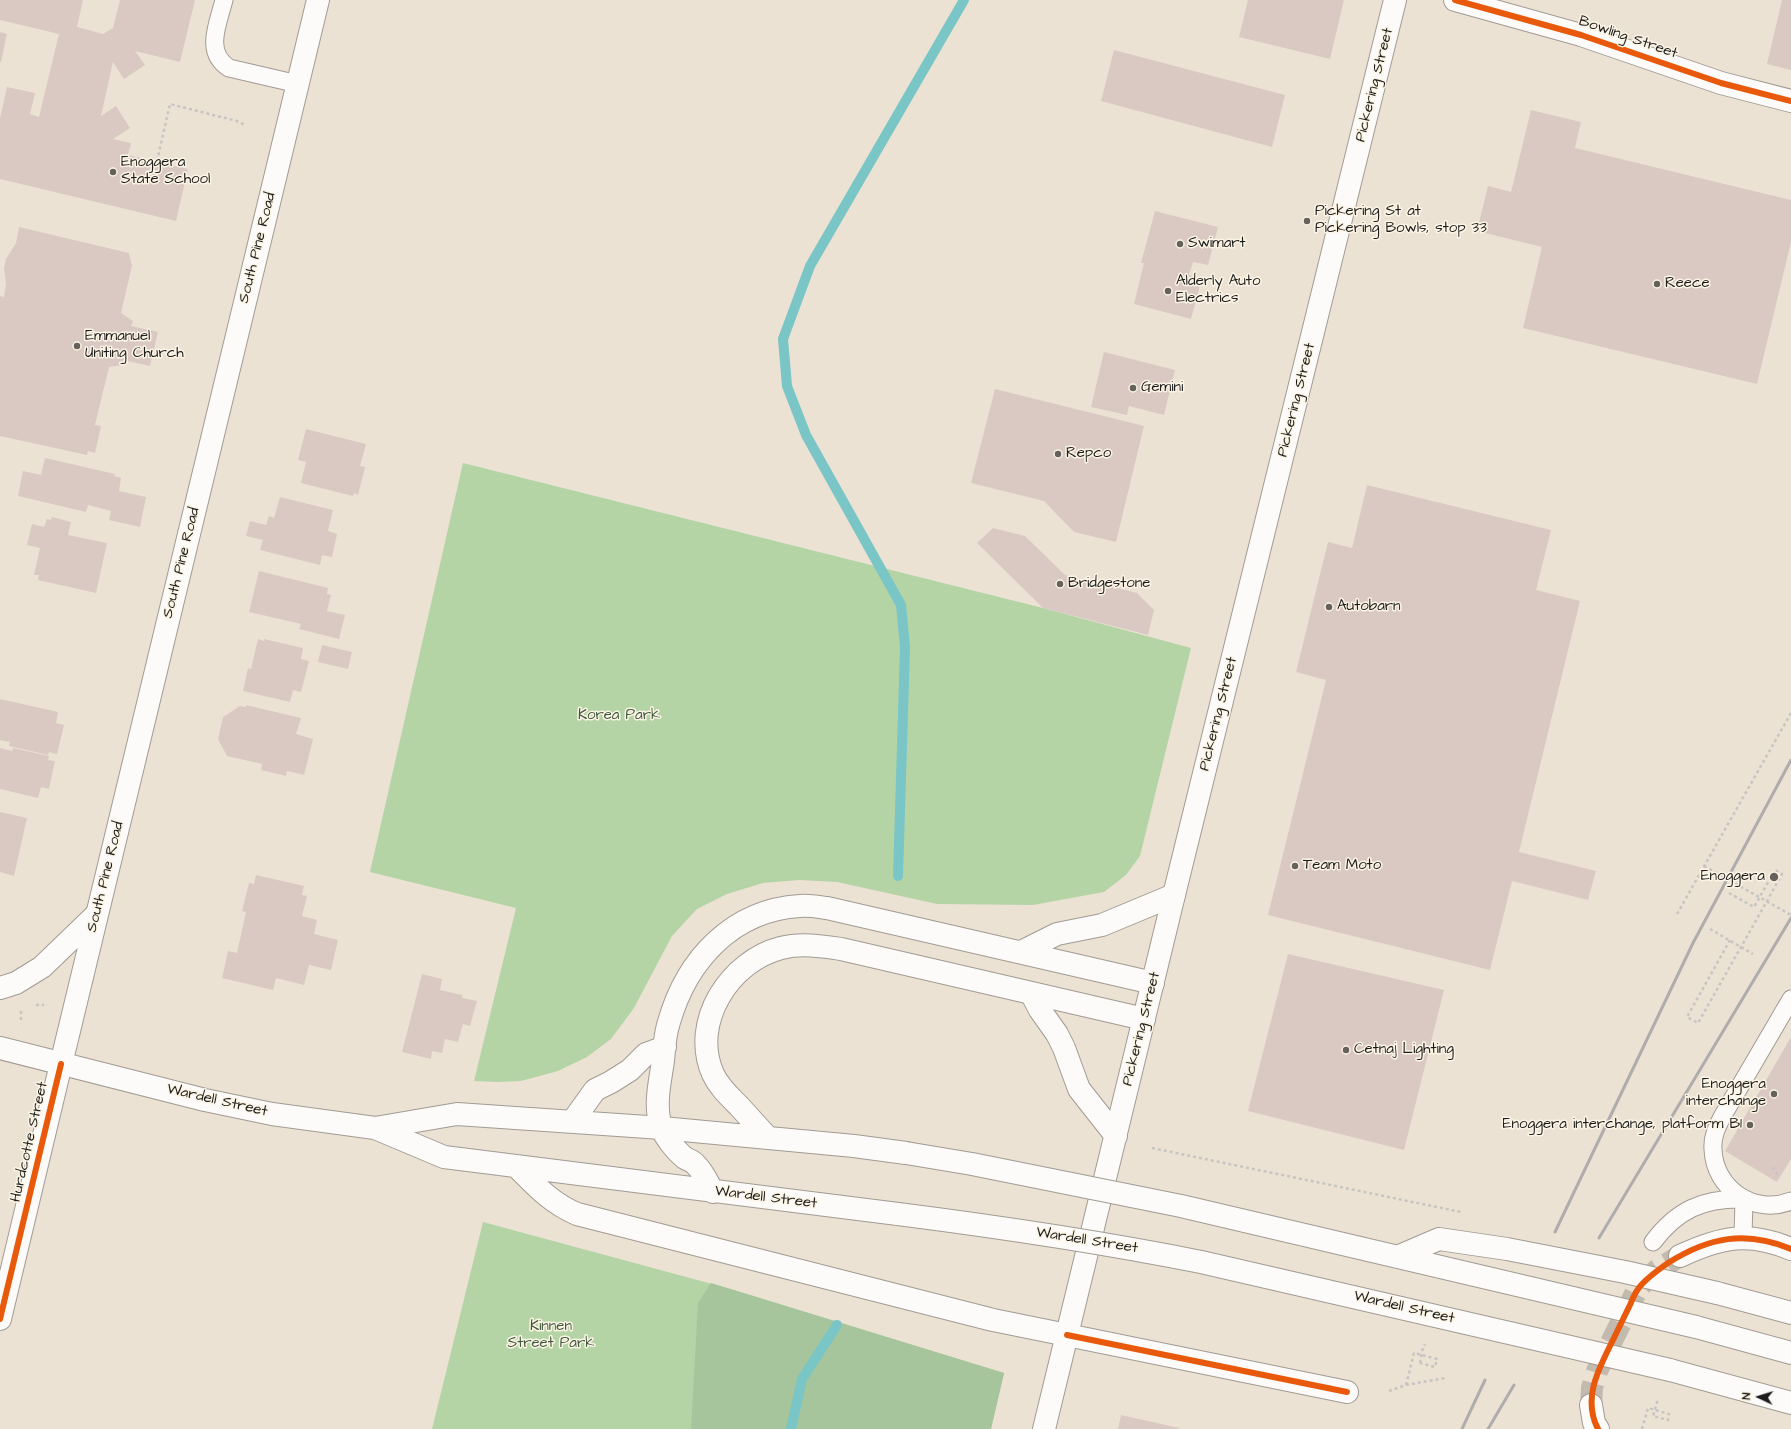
<!DOCTYPE html>
<html>
<head>
<meta charset="utf-8">
<style>
	body { margin:0 }
	#map { position:relative; width:1791px; height:1429px; overflow:hidden; background:#ece2d4; font-family:"Architects Daughter",sans-serif }
	canvas { display:block }
	.north { position:absolute; left:1739px; top:1377px; width:40px; height:40px; -webkit-text-stroke:3px #fcf5e5; paint-order:stroke; rotate:274deg; font-size:11px; font-weight:700; line-height:16px; text-align:center; color:#1c1c1c }
	.north::after { content:''; display:block; margin:auto; width:14px; height:18px; background:#1c1c1c; clip-path:polygon(50% 0,100% 100%,50% 72%,0 100%) }
</style>
</head>
<body>
<div id="map">
<canvas width="1791" height="1429"></canvas>
<div class="north">N</div>
</div>
<script>
const context = document.querySelector('canvas').getContext('2d');
context.lineJoin = 'round';
function fillPath(path, color) {
  context.fillStyle = color;
  context.fill(path, 'evenodd');
}
function stroke(path, color, width, dash) {
  context.strokeStyle = color;
  context.lineWidth = width;
  context.lineCap = dash ? 'butt' : 'round';
  context.setLineDash(dash || []);
  context.stroke(path);
}
function label(font, color, halo, rows, align = 'center') {
  context.font = font + ' "Architects Daughter",sans-serif';
  context.lineWidth = 3;
  context.setLineDash([]);
  context.textBaseline = 'middle';
  context.strokeStyle = halo;
  context.fillStyle = color;
  for (const [text, x, y, turn = 0] of rows) {
    context.save();
    context.translate(x, y);
    context.rotate((+turn || 0) * Math.PI / 180);
    context.textAlign = isNaN(turn) ? turn : align;
    if (halo) context.strokeText(text, 0, 0);
    context.fillText(text, 0, 0);
    context.restore();
  }
}
fillPath(new Path2D(`
	M463,463L1043,608L1191,648L1140,856L1126,875L1104,892L1033,905L937,904L837,882L799,880L763,883L727,894L697,909L672,936L634,1008L611,1039L587,1057L558,1071L521,1081L498,1082L474,1081L516,908L370,872Z
	M483,1222L727,1288L1004,1373L991,1429H432Z`), '#b4d4a6');
fillPath(new Path2D(`
	M711,1283L1004,1373L991,1429H691L698,1303Z`), '#a6c59c');
stroke(new Path2D(`
	M898,876L905,647L901,605L806,435L787,386L783,339L810,266L964,0
	M791,1429L802,1379L837,1325`), '#7ac5c6', 10);
fillPath(new Path2D(`
	M0,0H83L77,27L103,34L113,28L120,0H195L180,62L135,51L145,65L124,79L113,62L101,116L116,106L130,128L113,139L131,143L128,155L188,169L176,221L0,179V118L7,87L35,93L30,114L39,117L59,34L0,20Z
	M1248,0H1344L1330,59L1239,37Z
	M1782,0H1791V70L1767,64Z
	M0,32L7,34L1,62H0Z
	M1114,50L1285,95L1272,147L1101,101Z
	M1531,110L1581,122L1575,148L1791,200V242L1757,384L1523,328L1542,247L1477,231L1488,186L1511,192Z
	M1155,211L1218,227L1208,265L1193,262L1189,275L1202,278L1191,319L1134,304L1144,263H1141Z
	M19,227L129,253L132,266L121,313L133,321L131,326L158,332L150,366L123,360L122,365L109,367L95,425L101,426L95,453L88,451L87,455L0,436V296L4,297L6,284L4,268L6,259L16,243Z
	M1104,352L1175,370L1164,415L1129,406L1127,415L1091,407Z
	M995,389L1144,426L1116,542L1074,532L1044,501L971,483Z
	M306,429L366,444L360,466L365,467L358,495L354,493L353,496L301,483L306,462L298,460Z
	M45,458L115,474L114,476L121,478L119,491L146,497L140,527L109,520L111,511L88,505L86,512L18,496L23,471L41,475Z
	M1367,485L1551,530L1536,590L1580,601L1519,852L1596,871L1588,900L1512,881L1490,970L1268,915L1326,680L1296,672L1328,542L1352,548Z
	M280,497L333,510L328,531L337,534L332,557L322,555L320,565L260,550L263,540L246,536L250,521L266,525L269,516L274,518Z
	M52,517L71,522L68,535L107,543L96,593L38,580L39,575H34L40,548L27,545L32,524L44,527L47,519L51,520Z
	M993,528L1025,536L1065,575L1137,593L1154,610L1148,635L1043,608L977,543Z
	M259,571L328,588L327,594L331,595L327,611L345,615L339,639L299,629L301,624L249,612Z
	M258,639L264,641V639L303,648L301,659L309,661L301,692L293,690L290,702L243,691L248,668L251,669Z
	M322,645L352,652L348,669L318,662Z
	M0,699L58,712L56,723L64,725L57,754L49,752L48,755L9,746L10,742L0,740Z
	M246,705L301,718L296,734L313,739L304,775L287,771L286,776L261,770L262,764L227,756L218,739L223,717L240,706L246,707Z
	M0,748L12,751L13,748L49,756L48,760L55,761L49,789L41,787L38,798L0,789Z
	M0,812L27,818L14,876L0,872Z
	M256,875L304,886L302,895L307,896L302,916L317,920L314,934L338,940L331,970L309,965L304,985L276,978L273,990L222,978L228,951L237,953L246,912L242,911L249,883L254,884Z
	M1288,954L1444,990L1404,1150L1248,1111Z
	M422,974L442,979L440,990L462,995V998L477,1001L470,1026L463,1024L458,1042L445,1039L442,1053L432,1051L431,1059L402,1052Z
	M1791,1037V1159L1777,1182L1725,1151Z
	M1121,1415L1179,1428V1429H1118Z`), '#dac9c2');
stroke(new Path2D(`
	M1591,1405L1592,1388L1597,1371L1638,1288L1657,1270L1680,1256`), '#c2baaf', 22, [22, 11]);
const lane = new Path2D(`
	M224,0C218,24 204,52 229,68L298,84
	M1791,999L1722,1117C1717,1127 1712,1137 1713,1149C1714,1188 1754,1216 1791,1201
	M1743,1237L1744,1199
	M1653,1242C1677,1210 1703,1198 1744,1199`);
const street = new Path2D(`
	M1455,0L1581,35L1721,83L1791,101
	M1680,1256C1721,1237 1748,1231 1791,1249
	M0,1319L61,1064
	M1067,1335L1347,1392
	M1591,1405L1594,1423L1598,1429`);
const secondary = new Path2D(`
	M61,1064L318,0
	M1044,1429L1174,895L1395,0`);
const highway = new Path2D(`
	M1021,952L1057,934L1102,925L1174,895
	M0,988L16,983L42,967L96,915
	M1031,993L1040,1010L1057,1034L1064,1048L1079,1089L1116,1136
	M0,1048L205,1100L272,1114L375,1128L444,1157L898,1214
	M572,1122L595,1090L611,1082L630,1070L646,1054L665,1047
	M375,1128L457,1114L662,1128L854,1146L906,1153
	M768,1138C758,1127 749,1117 739,1106C729,1096 719,1087 713,1074C690,1022 730,961 781,948C801,943 821,946 841,949L1144,1019
	M517,1167C536,1186 551,1203 577,1214L993,1320L1067,1335
	M713,1192C708,1183 703,1171 695,1164C693,1161 688,1160 685,1158C676,1151 665,1137 661,1127C654,1105 660,1082 663,1061C664,1048 665,1034 669,1022C687,959 733,910 800,906C809,905 819,907 827,908L1153,983
	M1717,1293L1791,1313
	M1696,1327L1791,1353
	M1670,1370L1791,1403`);
stroke(lane, '#a19b93', 19);
stroke(street, '#a19b93', 24);
stroke(secondary, '#a19b93', 24);
stroke(highway, '#a19b93', 24);
stroke(new Path2D(`
	M157,161L170,104L237,121L245,125
	M1729,893L1754,907L1775,870L1782,874L1767,901
	M1677,914L1791,713
	M1710,929L1753,954
	M36,1005H44
	M21,1020V1010
	M1152,1148L1461,1212
	M1773,1167L1778,1177
	M1422,1351L1425,1344
	M1406,1385L1414,1353L1437,1359L1435,1367L1420,1363
	M1389,1391L1406,1385L1445,1378
	M1642,1429L1648,1408L1669,1414L1668,1420L1653,1416L1658,1399`), '#c7c5c2', 2.5, [3, 3]);
stroke(lane, '#fcfbf9', 17);
stroke(street, '#fcfbf9', 22);
stroke(secondary, '#fcfbf9', 22);
stroke(highway, '#fcfbf9', 22);
stroke(new Path2D(`
	M1555,1232L1693,943L1791,760
	M1599,1238L1791,918
	M1462,1429L1485,1380
	M1488,1429L1514,1385`), '#afadab', 3);
const highwayBridge = new Path2D(`
	M906,1153L972,1164L1181,1206L1696,1327
	M898,1214C1000,1227 1101,1242 1201,1262L1670,1370
	M1397,1257L1439,1239L1507,1249L1625,1272L1717,1293`);
stroke(highwayBridge, '#a19b93', 24, []);
stroke(new Path2D(`
	M1704,866L1791,915
	M1730,940L1687,1017L1698,1023L1767,901
	M1420,1363L1422,1351`), '#c7c5c2', 2.5, [3, 3]);
stroke(highwayBridge, '#fcfbf9', 22);
stroke(new Path2D(`
	M1455,0L1581,35L1721,83L1791,101
	M0,1319L61,1064
	M1067,1335L1347,1392
	M1598,1429C1583,1400 1597,1372 1610,1346C1617,1332 1623,1319 1630,1305C1632,1300 1635,1293 1638,1289C1645,1279 1658,1270 1668,1263C1709,1237 1746,1230 1791,1249`), '#e8590c', 6);
for (const [x, y, r, color] of [
	[113,172,4,"#65615c"],
	[1307,221,4,"#65615c"],
	[1180,244,4,"#65615c"],
	[1657,284,4,"#65615c"],
	[1168,291,4,"#65615c"],
	[77,346,4,"#65615c"],
	[1133,388,4,"#65615c"],
	[1058,454,4,"#65615c"],
	[1060,584,4,"#65615c"],
	[1329,607,4,"#65615c"],
	[1295,866,4,"#65615c"],
	[1774,877,5,"#65615c"],
	[1346,1050,4,"#65615c"],
	[1774,1094,4,"#65615c"],
	[1750,1125,4,"#65615c"]
]) {
  const dot = new Path2D();
  dot.arc(x, y, r, 0, 2 * Math.PI);
  context.fillStyle = color;
  context.fill(dot);
  stroke(dot, '#fcf5e5', 1.5);
}
label('15px', '#1c1c1c', '#fcf5e5', [
	["Bowling Street",1628,38,19],
	["Pickering Street",1375,85,-76],
	["South Pine Road",258,248,-76],
	["Pickering Street",1297,400,-76],
	["South Pine Road",182,563,-76],
	["Pickering Street",1219,714,-76],
	["South Pine Road",106,877,-76],
	["Pickering Street",1142,1029,-76],
	["Wardell Street",217,1101,13],
	["Hurdcotte Street",30,1142,-77],
	["Wardell Street",766,1198,7],
	["Wardell Street",1087,1241,9],
	["Wardell Street",1404,1308,13]
]);
label('15px', '#1c1c1c', '#fcf5e5', [
	["Enoggera",121,163],
	["State School",121,180],
	["Pickering St at",1315,212],
	["Pickering Bowls, stop 33",1315,229],
	["Swimart",1188,244],
	["Alderly Auto",1176,282],
	["Electrics",1176,299],
	["Reece",1665,284],
	["Emmanuel",85,337],
	["Uniting Church",85,354],
	["Gemini",1141,388],
	["Repco",1066,454],
	["Bridgestone",1068,584],
	["Autobarn",1337,607],
	["Team Moto",1303,866],
	["Enoggera",1765,877,"right"],
	["Cetnaj Lighting",1354,1050],
	["Enoggera",1766,1085,"right"],
	["interchange",1766,1102,"right"],
	["Enoggera interchange, platform B1",1742,1125,"right"]
], 'left');
label('15px', '#41593f', '#fcf5e5', [
	["Korea Park",619,716],
	["Kinnen",551,1327],
	["Street Park",551,1344]
]);
</script>
</body>
</html>
